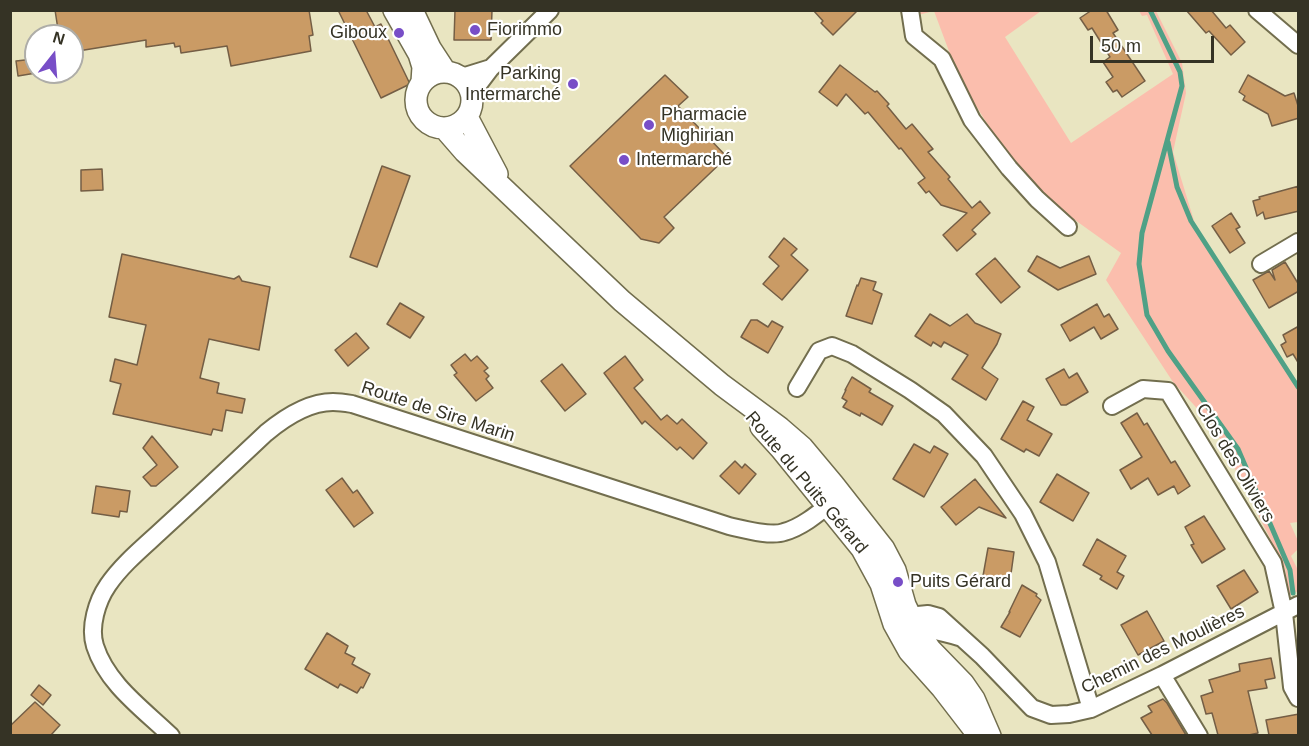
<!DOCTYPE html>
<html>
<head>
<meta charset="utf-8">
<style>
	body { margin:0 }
	#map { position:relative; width:1309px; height:746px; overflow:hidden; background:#e9e5c1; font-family:Helvetica,sans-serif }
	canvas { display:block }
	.frame { position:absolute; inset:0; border:12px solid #353325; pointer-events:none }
	.north { position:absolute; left:24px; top:24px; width:60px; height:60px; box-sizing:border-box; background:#fff; border:2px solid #aeada8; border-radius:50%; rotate:17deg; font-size:16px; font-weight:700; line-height:24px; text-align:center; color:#353325 }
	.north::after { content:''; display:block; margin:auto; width:21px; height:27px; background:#784ec7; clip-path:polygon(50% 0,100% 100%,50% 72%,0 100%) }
	.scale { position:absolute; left:1090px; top:36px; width:124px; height:27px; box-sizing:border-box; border:3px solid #353325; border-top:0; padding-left:8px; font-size:18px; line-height:21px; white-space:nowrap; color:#353325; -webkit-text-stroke:4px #fff; paint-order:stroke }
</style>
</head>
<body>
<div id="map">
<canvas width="1309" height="746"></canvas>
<div class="frame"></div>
<div class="north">N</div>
<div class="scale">50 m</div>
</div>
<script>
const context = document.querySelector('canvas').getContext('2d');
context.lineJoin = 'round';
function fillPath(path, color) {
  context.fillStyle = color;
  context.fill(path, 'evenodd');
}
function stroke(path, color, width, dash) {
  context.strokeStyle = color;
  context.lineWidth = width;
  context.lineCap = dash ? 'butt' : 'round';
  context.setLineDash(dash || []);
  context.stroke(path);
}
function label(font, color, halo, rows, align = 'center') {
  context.font = font + ' Helvetica,sans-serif';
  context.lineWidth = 4.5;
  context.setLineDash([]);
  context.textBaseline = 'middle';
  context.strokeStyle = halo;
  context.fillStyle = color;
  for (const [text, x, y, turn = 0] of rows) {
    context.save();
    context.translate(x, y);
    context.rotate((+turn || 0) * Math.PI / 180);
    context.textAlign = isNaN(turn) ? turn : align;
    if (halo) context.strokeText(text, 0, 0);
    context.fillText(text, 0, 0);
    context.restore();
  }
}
fillPath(new Path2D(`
	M919,10L1041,11L1005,37L1071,143L1173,74L1147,15L1142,16L1139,11H1156L1182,63L1186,93L1173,152L1195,224L1296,381L1298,380V522L1290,523L1298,541V549L1291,556L1298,570V591L1289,596L1285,568L1214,427L1173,382L1106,280L1121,253L1075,220L1040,192L1002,148L959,78L934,11L918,15Z`), '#fbbead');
stroke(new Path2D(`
	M1150,10L1180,72L1182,86L1142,233L1139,264L1147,315L1168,351L1238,449L1290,570L1293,593
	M1168,142L1177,187L1191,221L1298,387`), '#4fa186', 5);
const building = new Path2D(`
	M55,10H309L313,35L309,36L311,51L231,66L227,46L181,53L180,46L175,47L174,43L146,47V40L72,52V36H59Z
	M338,10H366L375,27L381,24L410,84L381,98Z
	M455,10H492L491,40H454Z
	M813,10H858L833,35L821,23L823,21Z
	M1092,10H1106L1118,30L1113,33L1145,81L1122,97L1117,90L1113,92L1106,82L1113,77L1103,62L1110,57L1092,28L1088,30L1080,18Z
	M1186,10H1211L1226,28L1230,25L1245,42L1231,55L1209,31L1206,33Z
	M34,59L36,73L18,76L16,61Z
	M840,65L875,92L877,91L889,104L887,106L906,129L912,124L933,149L928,152L950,177L948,179L972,208L980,201L990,213L972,230L976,234L957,251L943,235L967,213L941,205L929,191L926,193L918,183L925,178L901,148L899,149L868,112L865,114L846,94L837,106L819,92Z
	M665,75L688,97L678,106L727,157L664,217L674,228L659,243L641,239L570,166Z
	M1248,75L1285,96L1294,93L1299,109V118L1272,126L1268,114L1243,100L1245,96L1239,92Z
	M382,166L410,176L377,267L350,257Z
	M102,169L103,190L81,191V170Z
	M1299,186V211L1265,219L1263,212L1257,216L1253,201L1260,199L1259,197Z
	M1231,213L1240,227L1236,229L1245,243L1230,253L1212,226Z
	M784,238L797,249L791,255L808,270L782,300L763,284L779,266L769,257Z
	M122,254L234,279L239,276L242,281L270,287L259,350L209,339L200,378L219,383L217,393L245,399L242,413L226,410L222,431L213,429L211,435L113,414L121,384L110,381L115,359L137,365L146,325L109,317Z
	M1037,256L1060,268L1089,256L1096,274L1058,290L1028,271Z
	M995,258L1020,287L1001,303L976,274Z
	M1285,262L1299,285V291L1269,308L1253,280L1269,271L1275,280L1272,270Z
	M861,278L876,282L873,290L882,294L872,324L846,316L857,285L858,286Z
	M400,303L424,317L410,338L387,324Z
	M1097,304L1104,317L1109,314L1118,329L1101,339L1094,327L1070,341L1061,325Z
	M930,314L950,326L967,314L975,323L1001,334L997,344L982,368L998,379L986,400L952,379L968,355L944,342L941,347L933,342L931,346L915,336Z
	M751,320H757L768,327L772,321L783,327L768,353L741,337Z
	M1299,326V364L1293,354L1287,357L1281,345L1286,342L1283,335Z
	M356,333L369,348L348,366L335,350Z
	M465,354L471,361L477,356L488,368L484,371L489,376L486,379L493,388L476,401L454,375L457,373L451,365Z
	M625,356L643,380L634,388L661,420L667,415L677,424L682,419L707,443L693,459L680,447L677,450L645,421L642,424L604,373Z
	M562,364L586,394L565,411L541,381Z
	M1064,369L1069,378L1077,373L1088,392L1066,405H1061L1046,379Z
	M852,377L871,389L869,392L893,406L882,425L861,413L860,416L843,407L847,401L842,398L846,390H845Z
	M1023,401L1034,407L1027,420L1052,434L1039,456L1026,449L1024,452L1001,439Z
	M1137,413L1144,425L1147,423L1171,463L1175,461L1190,486L1178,494L1174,486L1158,495L1148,478L1131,489L1120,470L1142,457L1121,423Z
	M152,436L178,467L156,486H151L143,477L157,465L143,448Z
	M914,444L930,453L934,446L948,454L924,497L893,479Z
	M735,461L742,468L745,464L756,474L739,494L720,476Z
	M1057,474L1089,493L1073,521L1040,502Z
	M342,478L353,493L357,490L373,513L354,527L326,490Z
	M975,479L1006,518L979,507L956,525L941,507Z
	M96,486L130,491L127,512L120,511L119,517L92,513Z
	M1204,516L1225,549L1202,563L1191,545L1194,544L1185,527Z
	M1097,539L1126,556L1117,572L1124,576L1117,589L1100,579L1102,576L1083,565Z
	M988,548L1014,552L1010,581L983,576Z
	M1244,570L1258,592L1231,609L1217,586Z
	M1022,585L1037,594L1036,596L1041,600L1020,637L1001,627L1010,612H1009Z
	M1147,611L1164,641L1138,655L1121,625Z
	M327,633L348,646L345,653L355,658L352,664L370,674L363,688L361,687L357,693L340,684L338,688L305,669Z
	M1271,658L1275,678L1265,680L1267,688L1248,691L1258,733L1249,735H1218L1212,713L1206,714L1201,696L1213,692L1209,680L1240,671L1239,664Z
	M39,685L51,695L43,705L31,695Z
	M1163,699L1167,703L1186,735H1152L1141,718L1152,712L1148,706Z
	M35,702L60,725L51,735H10V726Z
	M1299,714V735H1269L1266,720Z`);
fillPath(building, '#ca9b65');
stroke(building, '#745e45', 1.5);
const minor = new Path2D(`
	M910,10L914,36L942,59L972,120L1009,168L1037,199L1068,227
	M1257,10L1298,45
	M462,77L491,68
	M472,93L491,68L550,10
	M1261,264L1298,242
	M797,388L819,351L832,346L852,354L910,390L944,414L984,456L1023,514L1047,562L1091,709
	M1112,406L1143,389L1168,391L1273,563L1284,613L1292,687L1298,698
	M962,638C938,630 922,628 897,630L904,623L918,615L928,614L939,617L982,656L1032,708L1051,715L1069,714L1091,709L1162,675L1298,605
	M1162,675L1199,736
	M171,736C143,709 107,684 95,646C89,627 97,601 108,585C123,563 146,545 165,527C199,496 232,465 266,433C284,418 308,402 333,402C340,402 346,403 352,404L729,526C743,529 771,537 784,532C803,527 821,511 836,499`);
const major = new Path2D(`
	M394,10L419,54L423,67L422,82
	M412,10L430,48L445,71
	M416 100a28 28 0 1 1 56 0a28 28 0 1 1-56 0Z
	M467,117L497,174
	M445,129L465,152L622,301L722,385L780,428L802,447L833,484L884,549L895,570L905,605L916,628L930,649L963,683L974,699L990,736
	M761,427L781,449L862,549L881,584L894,624L909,651L942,688L979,736`);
stroke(minor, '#726e4e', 20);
stroke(major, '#726e4e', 24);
stroke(minor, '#fff', 16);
stroke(major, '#fff', 21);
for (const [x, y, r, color] of [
	[475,30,6,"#784ec7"],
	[399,33,6,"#784ec7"],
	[573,84,6,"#784ec7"],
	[649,125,6,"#784ec7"],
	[624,160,6,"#784ec7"],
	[898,582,6,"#784ec7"]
]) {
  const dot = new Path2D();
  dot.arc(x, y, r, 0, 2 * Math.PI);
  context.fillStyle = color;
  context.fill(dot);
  stroke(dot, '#fff', 2);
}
label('18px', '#353325', '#fff', [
	["Fiorimmo",487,30],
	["Giboux",387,33,"right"],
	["Parking",561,74,"right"],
	["Intermarché",561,95,"right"],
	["Pharmacie",661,115],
	["Mighirian",661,136],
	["Intermarché",636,160],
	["Puits Gérard",910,582]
], 'left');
label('18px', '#353325', '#fff', [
	["Route de Sire Marin",438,412,18],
	["Clos des Oliviers",1235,463,59],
	["Route du Puits Gérard",806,483,50],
	["Chemin des Moulières",1163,650,-26]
]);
</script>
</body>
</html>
